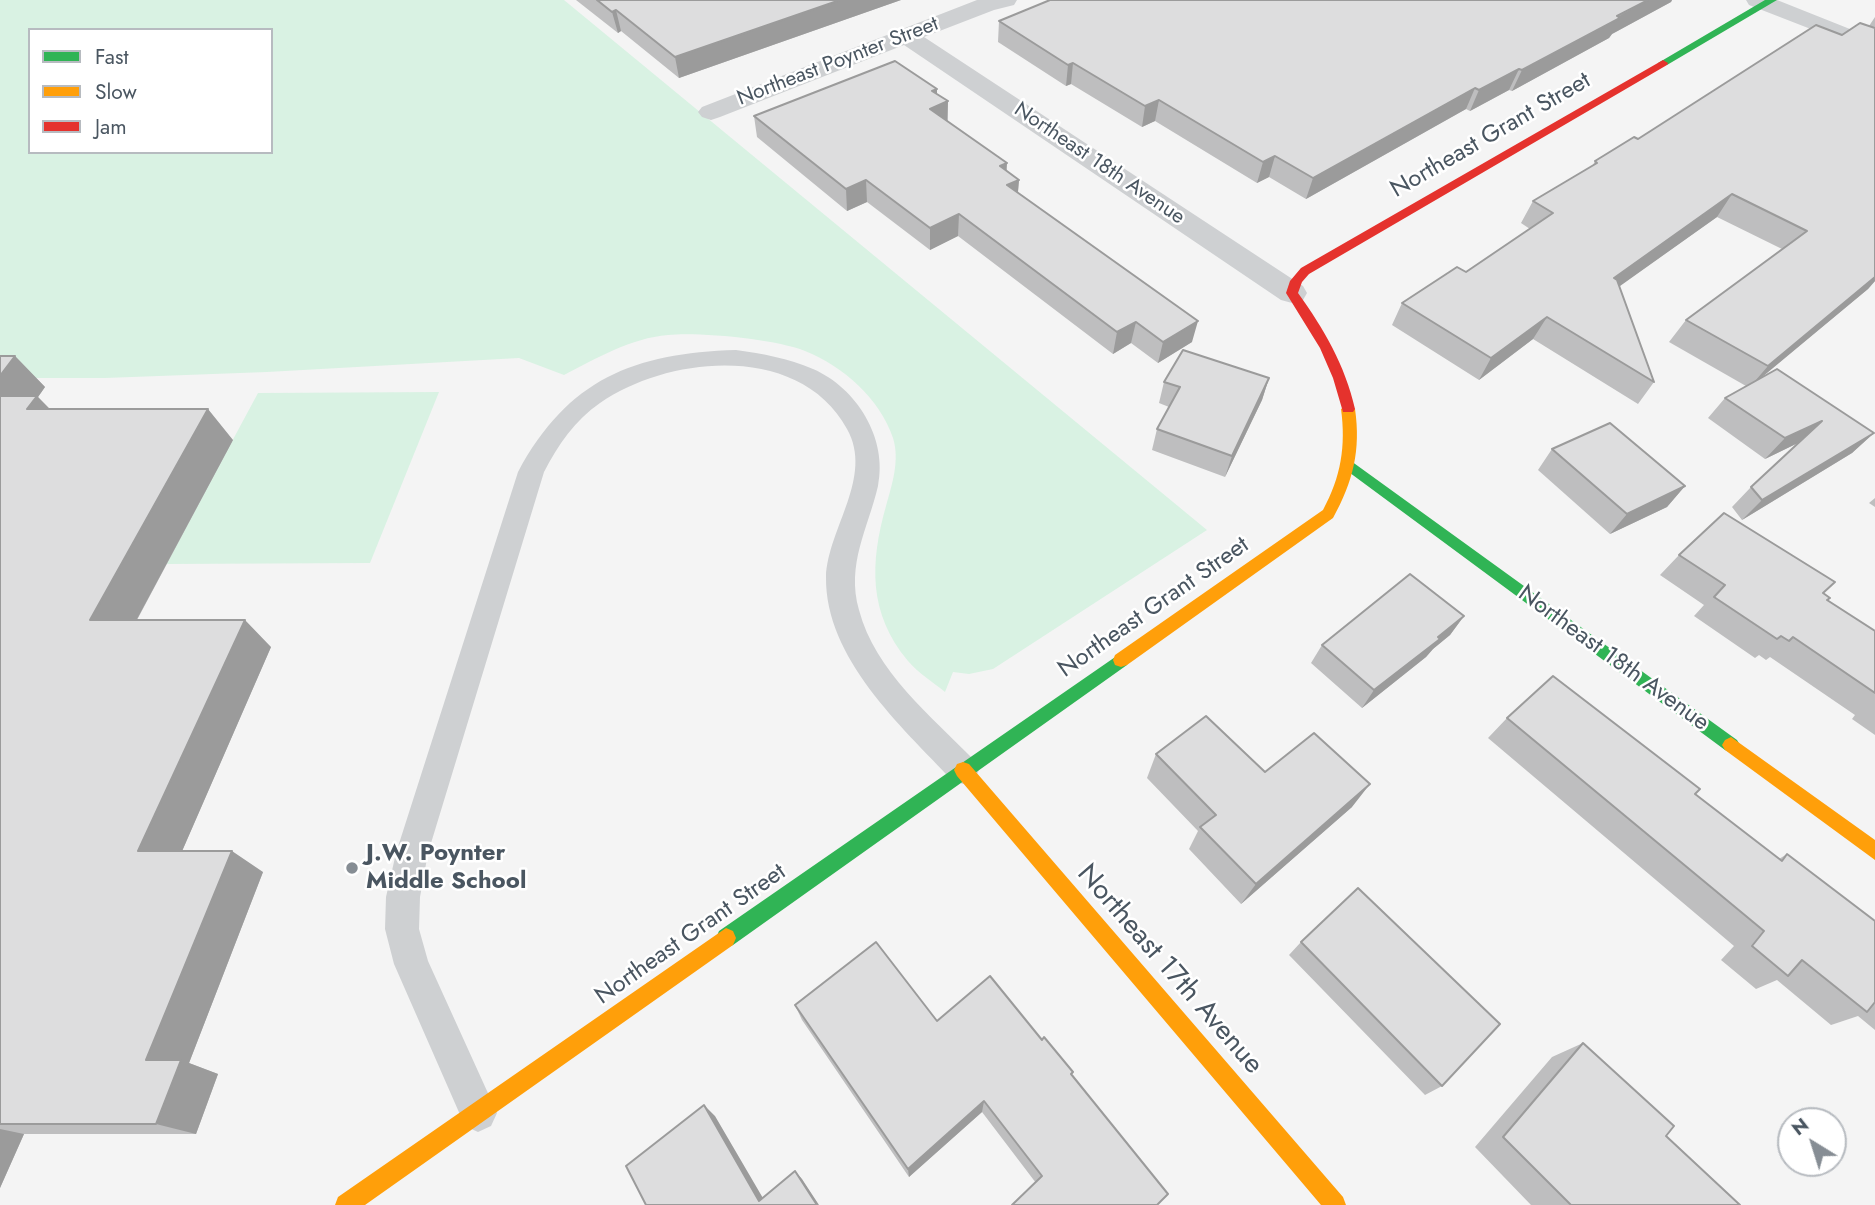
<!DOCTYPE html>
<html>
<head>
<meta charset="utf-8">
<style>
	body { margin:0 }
	#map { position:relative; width:1875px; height:1205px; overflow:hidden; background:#f4f4f4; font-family:Jost,sans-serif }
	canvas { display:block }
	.legend { position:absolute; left:28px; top:28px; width:245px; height:126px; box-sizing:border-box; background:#fff; border:2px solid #b7bbc0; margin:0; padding:9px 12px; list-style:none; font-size:21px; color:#4a5661 }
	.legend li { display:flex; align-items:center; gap:14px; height:35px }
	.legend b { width:35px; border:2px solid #b7bbc0 }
	.north { position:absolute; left:1777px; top:1107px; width:70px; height:70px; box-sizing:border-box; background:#fff; border:2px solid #b7bbc0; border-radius:50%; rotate:322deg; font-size:19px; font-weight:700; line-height:28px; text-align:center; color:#4a5661 }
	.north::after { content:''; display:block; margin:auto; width:24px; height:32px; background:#868d94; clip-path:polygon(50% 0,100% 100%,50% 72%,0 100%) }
</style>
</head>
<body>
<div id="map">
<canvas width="1875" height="1205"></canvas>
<ul class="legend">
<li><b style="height:9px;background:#30b455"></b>Fast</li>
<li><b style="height:9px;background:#ff9f0a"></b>Slow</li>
<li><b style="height:9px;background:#e5322d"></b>Jam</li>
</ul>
<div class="north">N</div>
</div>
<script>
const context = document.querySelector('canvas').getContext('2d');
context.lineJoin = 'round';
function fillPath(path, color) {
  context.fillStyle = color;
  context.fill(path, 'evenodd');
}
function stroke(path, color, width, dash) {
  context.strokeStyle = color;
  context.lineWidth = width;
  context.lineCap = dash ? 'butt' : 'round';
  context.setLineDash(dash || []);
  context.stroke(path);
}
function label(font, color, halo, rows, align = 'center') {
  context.font = font + ' Jost,sans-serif';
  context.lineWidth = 5;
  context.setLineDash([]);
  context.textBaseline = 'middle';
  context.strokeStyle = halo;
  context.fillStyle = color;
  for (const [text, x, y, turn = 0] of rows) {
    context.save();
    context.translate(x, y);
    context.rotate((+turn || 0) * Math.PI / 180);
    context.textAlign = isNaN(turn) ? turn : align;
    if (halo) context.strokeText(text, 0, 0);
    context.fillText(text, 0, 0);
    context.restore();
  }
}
fillPath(new Path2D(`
	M0,0H564L1207,530L993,669L969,674L953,672L945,692C933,682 918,673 908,661C868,613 870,563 886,506C892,485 900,460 893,438C880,399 843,366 805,351C775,339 700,332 668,335C631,338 597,358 564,375L519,358L267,372L105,378H0ZM30,30H271V152H30Z
	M439,392L370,563L166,564L258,393Z`), '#d9f2e3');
fillPath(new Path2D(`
	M736,350C763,354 788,358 813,369C857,388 888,439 878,486C868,529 846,564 859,610C875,671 931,716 974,760L979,770L974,780L963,784L952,780C901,726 825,658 826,577C828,528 874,477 847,429C800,343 670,355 600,403C575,420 558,445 544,472L428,853L420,897L419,929L428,961L497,1113L491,1126L478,1132L465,1126L394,964L385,929L386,897L396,853L518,472C568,379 634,353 736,350Z`), '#ced0d2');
fillPath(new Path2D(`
	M977,0H1017L1014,5L994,10L924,37L1303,286L1307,293L1303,300L1292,303L1281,300L904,45L720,117L711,120L702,117L698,112L702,107Z
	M1746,0H1777L1875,39V54L1749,5Z`), '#ced0d2');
fillPath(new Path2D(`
	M1765,0H1777L1667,65L1658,63Z
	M1351,461L1737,740L1740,745L1737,750L1731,753L1725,750L1346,470L1344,466L1346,462Z
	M1121,653L1127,655L1129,660L1127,665L733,945L726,948L719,945L716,938L719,931Z`), '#30b455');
fillPath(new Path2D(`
	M1348,404L1355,409C1361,450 1353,482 1333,518L1127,665L1121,667L1115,665L1113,660L1115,655L1323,510C1341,477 1346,446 1341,409Z
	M1731,737L1875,840V860L1725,750L1722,745L1725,740Z
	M963,762L969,764L1343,1197L1346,1205H1321L957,776L954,770L957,764Z
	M726,928L733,931L736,938L733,945L365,1205H335L338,1197Z`), '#ff9f0a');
fillPath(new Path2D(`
	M1663,60L1668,63L1667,65L1309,274L1302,282L1298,293C1324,329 1345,365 1355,409L1353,412H1343L1333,378L1320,348L1286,293L1290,281L1301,268Z`), '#e5322d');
fillPath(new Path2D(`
	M576,0H901L679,78L621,31L618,33Z
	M1047,0H1672L1671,2L1612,34L1609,38L1512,91L1509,90L1470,111L1466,109L1306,199L1269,177L1257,183L1155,121L1142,127L1071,84L1066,86L998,42L999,21L1048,1Z
	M1875,17V281L1868,289L1760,378L1874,433L1852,453L1742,520L1732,507L1751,487L1798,443L1765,459L1708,418L1725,398L1746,386L1669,342L1686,320L1782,249L1717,217L1619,286L1654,382L1638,404L1533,339L1479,380L1392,325L1402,303L1466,272L1530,229L1521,223L1533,201L1593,165L1595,161L1842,35L1869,26Z
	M937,94L948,101V121L1007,171L1019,180L1018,193L1192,342L1158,363L1131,343L1113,354L958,236L930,250L867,202L847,211L757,137L754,116Z
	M0,356H15L45,387L38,397L50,409L233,440L137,620L271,647L182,851L263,872L189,1063L218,1074L196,1134H24L0,1188Z
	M1269,378L1262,400L1225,477L1152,450L1157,429L1169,407L1159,403L1164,382Z
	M1552,449L1685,486L1667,507L1610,534L1538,470Z
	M1875,498V507L1869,503Z
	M1679,555L1823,593L1827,600L1875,631V735L1852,719L1855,715L1770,657L1766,660L1759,655L1755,658L1694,616L1704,605L1660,575Z
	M1464,616L1450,635L1433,649L1426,657L1362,708L1311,663L1322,645Z
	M1507,718L1695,794L1779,859L1787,854L1875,921V1030L1858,1016L1831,1025L1777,980L1756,989L1721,960L1734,946L1488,738Z
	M1156,754L1265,772L1352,807L1241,904L1189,849L1198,831L1147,778Z
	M1301,942L1442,1086L1425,1095L1289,955Z
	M795,1005L937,1021L1042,1040L1073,1072L1072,1075L1168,1194L1036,1183L982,1112L909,1177L802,1020Z
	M1583,1043L1666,1136L1740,1205H1531L1475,1147L1552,1057Z`), '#bebebf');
fillPath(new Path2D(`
	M840,0H901L679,78L675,57Z
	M1648,0H1672L1671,2L1612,34L1609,38L1512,91L1522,70Z
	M616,10L621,31L618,33L612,12Z
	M1073,63L1071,84L1066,86L1068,65Z
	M1519,69L1509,90L1470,111L1479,90Z
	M1475,88L1466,109L1306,199L1313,178Z
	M937,89V106L948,101L947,123L930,109L932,91Z
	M1159,100L1155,121L1142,127L1145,106Z
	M1275,156L1269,177L1257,183L1263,162Z
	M1007,163L1006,184L1000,166Z
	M866,180L867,202L847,211L846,189Z
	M1019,180L1017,201L1007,185Z
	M1732,194L1717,217L1599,301L1614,278Z
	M959,214L958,236L930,250V228Z
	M1875,277V281L1868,289L1749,388L1768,366Z
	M1547,317L1533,339L1479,380L1491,358Z
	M1198,321L1192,342L1158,363L1163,342Z
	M1136,322L1131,343L1113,354L1117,332Z
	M15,356L45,387L38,397L67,427L0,410V376Z
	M1269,378L1262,400L1225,477L1232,456Z
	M208,409L233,440L122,647L90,620Z
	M1822,421L1802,441L1765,459L1785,438Z
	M1874,433L1852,453L1742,520L1762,500Z
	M1685,486L1667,507L1610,534L1627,514Z
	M1464,616L1450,635L1433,649L1426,657L1362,708L1374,690Z
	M245,620L271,647L173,872L138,851Z
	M1370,784L1352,807L1241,904L1256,884Z
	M232,851L263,872L189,1063L218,1074L196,1134L156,1124L146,1060Z
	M984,1101L982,1112L909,1177L908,1169Z
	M704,1105L715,1116L767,1205L759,1201Z
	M0,1129L24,1134L0,1188Z
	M795,1171L802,1179L819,1205H817Z`), '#9b9b9b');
const building = new Path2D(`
	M597,0H840L675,57L616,10L612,12Z
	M1050,0H1648L1617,16L1620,18L1522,70L1519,69L1479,90L1475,88L1313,178L1275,156L1263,162L1159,100L1145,106L1073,63L1068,65L999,21Z
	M1860,23L1875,28V277L1768,366L1686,320L1807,231L1732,194L1614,278L1617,280L1654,382L1547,317L1491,358L1402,303L1457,267L1466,272L1553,213L1533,201L1597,163L1595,161L1634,137L1638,139L1816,25L1842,35Z
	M895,61L937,89L932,91L948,101L930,109L1007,163L1000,166L1019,180L1007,185L1198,321L1163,342L1136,322L1117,332L959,214L930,228L866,180L846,189L754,116Z
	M1183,350L1269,378L1232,456L1157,429L1180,387L1164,382Z
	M0,356H15L0,376Z
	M1777,369L1874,433L1762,500L1751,487L1822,421L1785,438L1725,398Z
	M0,396H37L27,409H208L90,620H245L138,851H232L146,1060H181L156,1124H0Z
	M1610,423L1685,486L1627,514L1552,449Z
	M1724,513L1835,582L1823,593L1830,598L1827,600L1875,631V693L1793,637L1789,641L1781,636L1777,639L1714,597L1725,585L1679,555Z
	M1410,574L1464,616L1438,637L1440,639L1374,690L1322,645Z
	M1553,676L1700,789L1695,794L1782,861L1787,854L1875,921V1002L1867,1012L1802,960L1788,976L1752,946L1764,931L1507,718Z
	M1206,716L1265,772L1314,733L1370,784L1256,884L1200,827L1216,815L1156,754Z
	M1358,888L1500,1024L1442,1086L1301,942Z
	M876,942L937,1021L990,976L1042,1040L1044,1037L1073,1072L1071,1074L1168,1194L1157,1205H1012L1042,1176L984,1101L908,1169L795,1005Z
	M1583,1043L1674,1126L1666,1136L1740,1205H1571L1503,1137Z
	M704,1105L759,1201L795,1171L817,1205H646L626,1166Z`);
fillPath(building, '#ddddde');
stroke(building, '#9b9b9b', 2);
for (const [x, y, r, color] of [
	[352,868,7,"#868d94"]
]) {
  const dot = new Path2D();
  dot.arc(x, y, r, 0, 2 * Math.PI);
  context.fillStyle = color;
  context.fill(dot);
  stroke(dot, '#fff', 2.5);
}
label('21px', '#4a5661', '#fff', [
	["Northeast Poynter Street",838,62,-21],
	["Northeast 18th Avenue",1099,164,34]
]);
label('24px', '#4a5661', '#fff', [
	["Northeast Grant Street",1491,136,-30],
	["Northeast Grant Street",1154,608,-35],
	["Northeast 18th Avenue",1613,659,36],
	["Northeast Grant Street",691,935,-35]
]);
label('bold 24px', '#4a5661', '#fff', [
	["J.W. Poynter",366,854],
	["Middle School",366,882]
], 'left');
label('28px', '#4a5661', '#fff', [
	["Northeast 17th Avenue",1169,970,49]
]);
</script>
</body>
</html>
